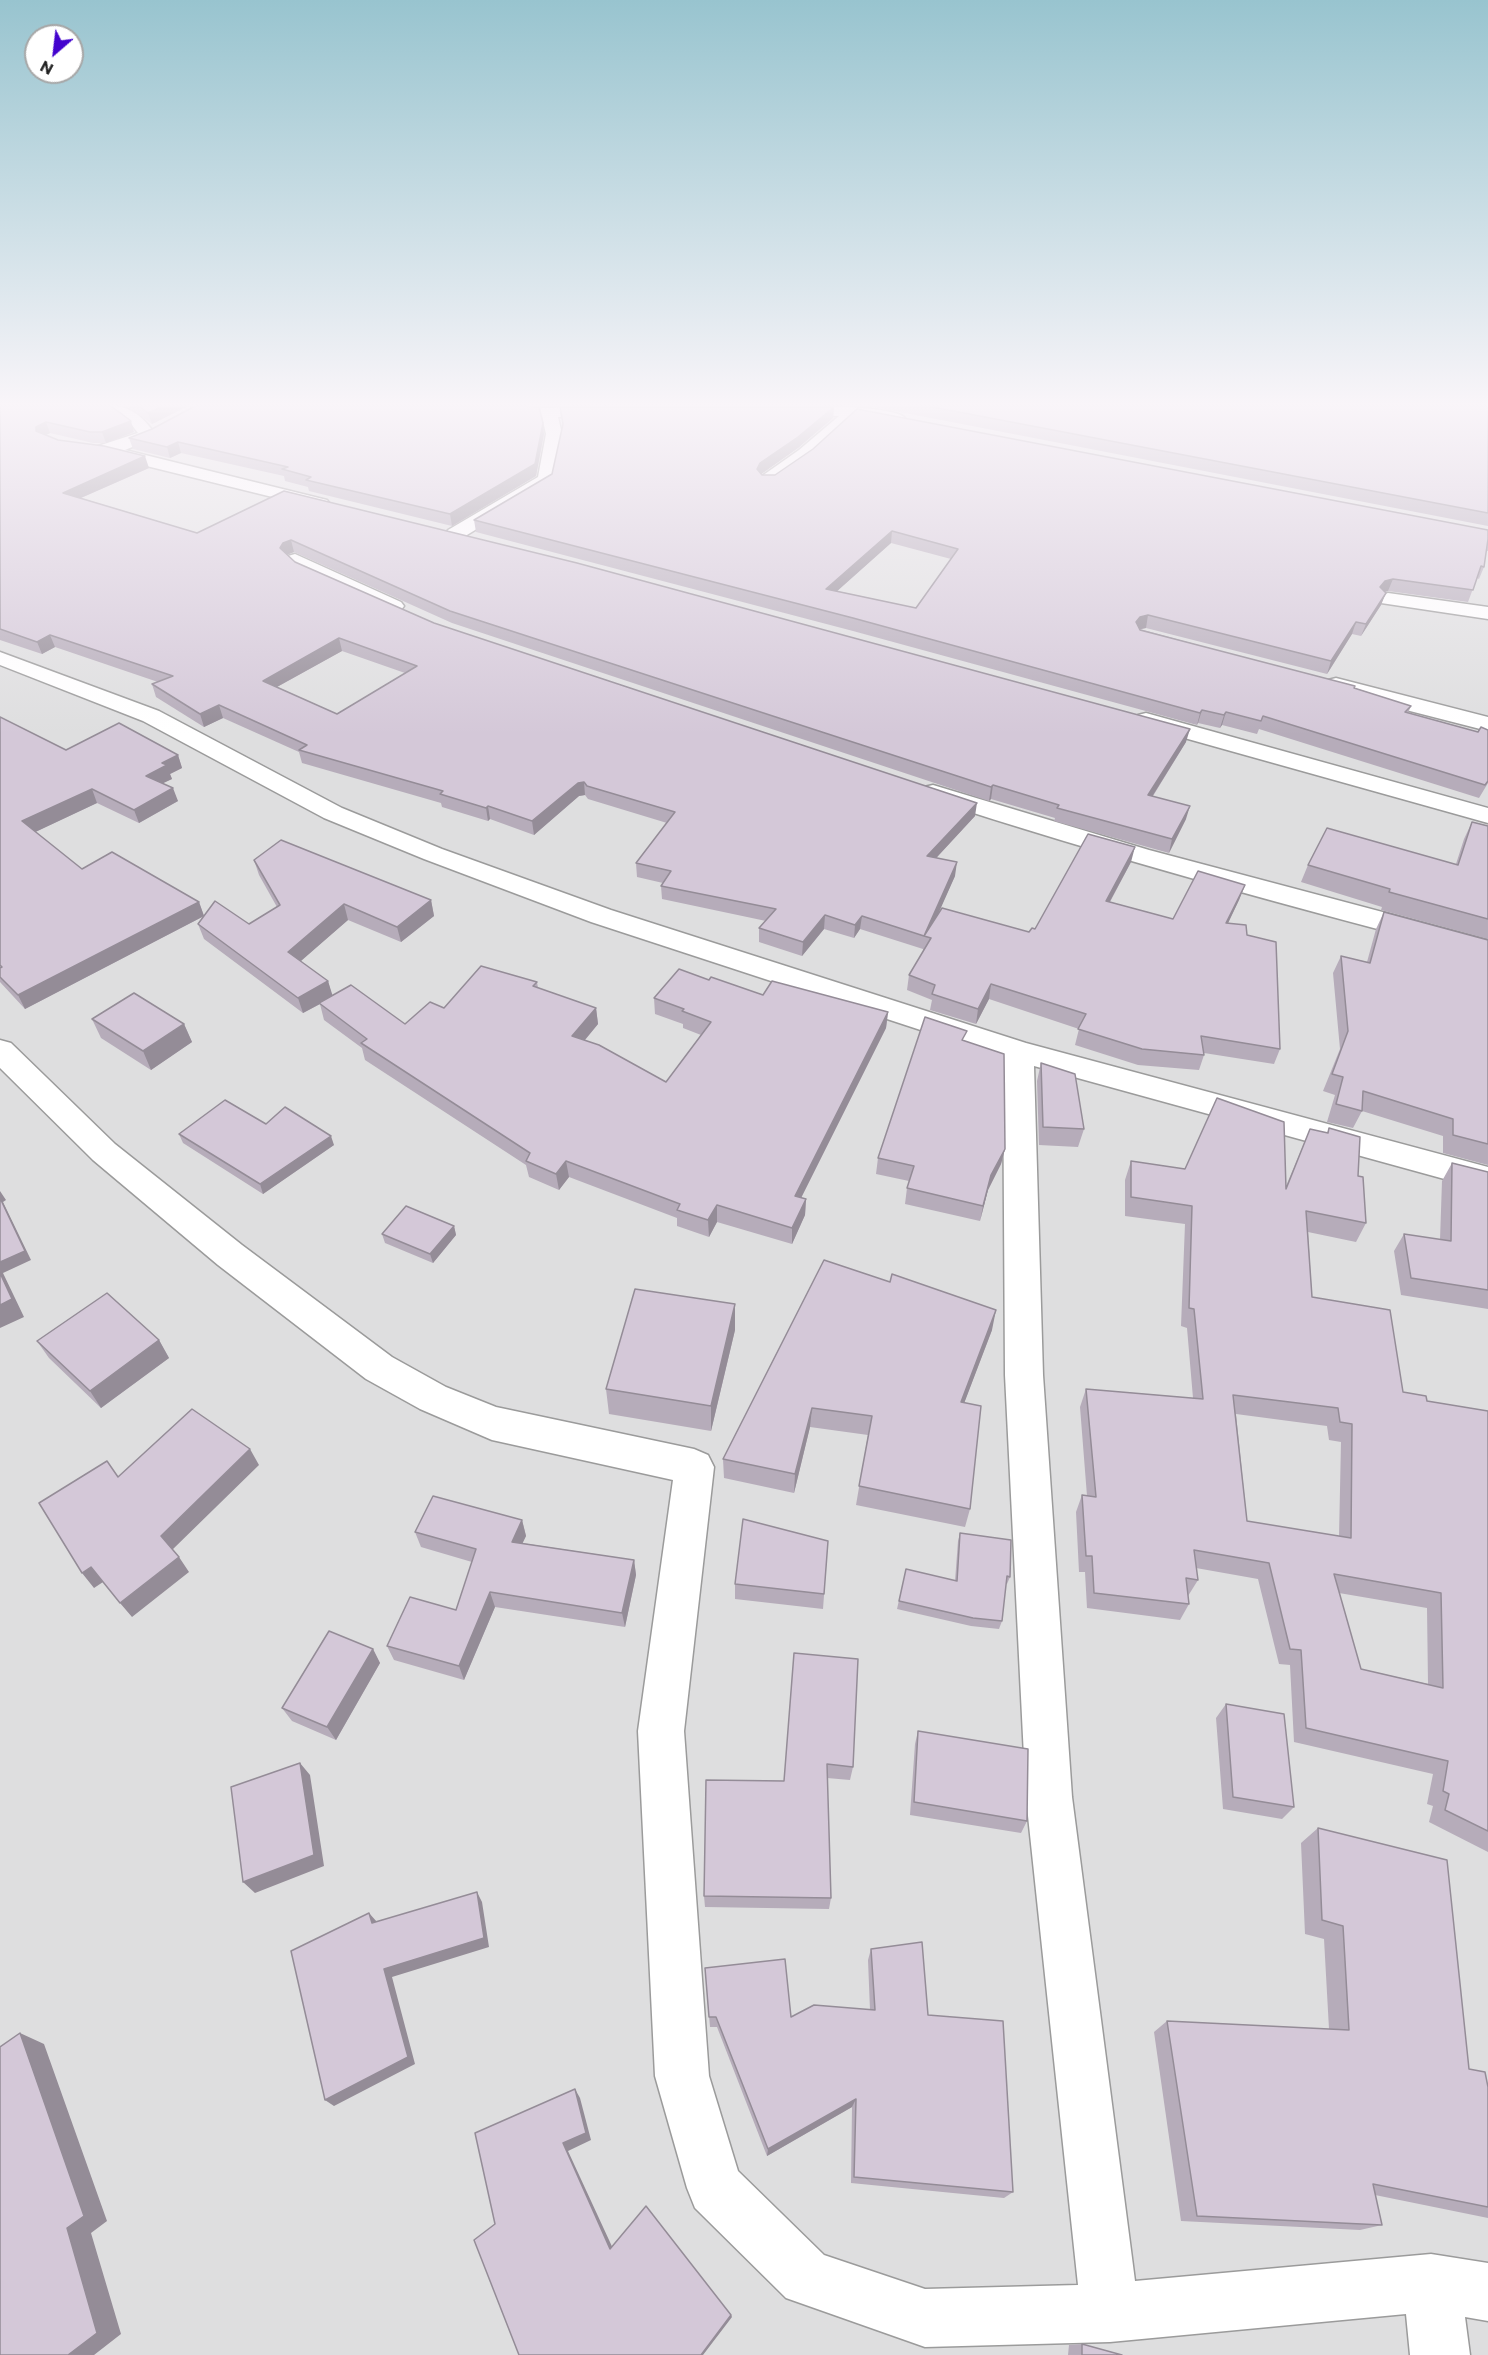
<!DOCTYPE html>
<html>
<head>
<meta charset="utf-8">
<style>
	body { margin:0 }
	#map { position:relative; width:1488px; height:2355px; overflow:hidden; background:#f1e8f1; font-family:Commissioner,sans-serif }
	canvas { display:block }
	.north { position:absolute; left:24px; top:24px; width:60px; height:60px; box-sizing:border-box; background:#fff; border:2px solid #a6a6a6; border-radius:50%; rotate:208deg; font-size:16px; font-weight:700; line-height:24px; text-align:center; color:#212121 }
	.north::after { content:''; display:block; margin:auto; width:21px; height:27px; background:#4303ce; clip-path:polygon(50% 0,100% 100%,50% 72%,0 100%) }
</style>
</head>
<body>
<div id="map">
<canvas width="1488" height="2355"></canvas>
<div class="north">N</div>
</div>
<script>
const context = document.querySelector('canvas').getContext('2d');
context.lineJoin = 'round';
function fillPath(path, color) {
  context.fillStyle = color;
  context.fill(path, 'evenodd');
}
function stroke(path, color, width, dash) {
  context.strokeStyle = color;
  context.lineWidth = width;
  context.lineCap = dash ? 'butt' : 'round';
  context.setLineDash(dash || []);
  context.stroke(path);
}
fillPath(new Path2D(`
	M0,405H1488V2355H0Z`), '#dededf');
const minor = new Path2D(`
	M103,405C129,405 141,414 156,435L154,438L125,450L327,500L330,504L327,508L321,509L98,454L96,450L98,446L138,433L132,425Z
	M459,405L549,408L604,405L612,410L604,415L558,417L562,434L552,483L462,538H448L446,534L448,530L538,477L546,434L542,417C524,416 471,418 459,405Z
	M805,405C823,406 896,407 905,418L897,423L856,417C839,433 784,489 762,484L759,480L762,476L799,450L839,416L788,414L780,409L785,405Z
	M295,554L401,602L404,606L401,610H387L299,572L285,560L288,556Z
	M1388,593L1488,607V619L1381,603L1378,599L1381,595Z
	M0,652L159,711L342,808L442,849L611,910L1026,1043L1488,1167V1191L1034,1066L1043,1375L1072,1797L1135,2281L1431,2254L1488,2263V2321L1465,2317L1470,2355H1410L1406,2314L1110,2342L925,2347L786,2298L695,2208L687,2188L655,2076L638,1731L673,1480L492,1440L420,1409L366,1379L218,1265L93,1160L0,1068V1040L11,1043L115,1144L242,1245L392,1357L446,1387L496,1407L694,1449L708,1455L714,1467L684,1731L709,2076L738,2171L824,2255L925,2289L1078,2285L1026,1797L1005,1375L1003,1057L591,922L424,859L324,818L143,721L0,665Z
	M1336,678L1488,717V731L1328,690L1325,685L1328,680Z
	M1146,713L1488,808V823L1138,725L1135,720L1138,715Z
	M933,785L1149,850L1488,940V958C1299,909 1110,858 924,797L921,792L924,787Z`);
stroke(minor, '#9b9b9b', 3);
fillPath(minor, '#fff');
fillPath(new Path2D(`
	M0,405L134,432L106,443H93L50,433L45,435L58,440L149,468L81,498L197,533L284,491L1186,742L1153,796L1186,819L1169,853L1054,821L1055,818L991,799L989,801L452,623L294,552L287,555L295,562L434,623L975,816L936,858L955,876L938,913L1029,932L1131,862L1110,902L1173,919L1245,885L1239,900L1228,923L1247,935L1280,1049L1274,1064L1204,1053V1055L1199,1070L1138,1065L1075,1045L1079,1029L989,999L976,1024L930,1010L932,1000L907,990L909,975L923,952V949L860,929L854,938L824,929L802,956L759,942V928L766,921L662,899L661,886L663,883L637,877L636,863L667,823L588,799L585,795L579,796L534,835L490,819L488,821L442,807L441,803L302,763L299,752L223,718L204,727L156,697L152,684L158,682L55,647L42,654L0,640ZM342,651L405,673L337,714L277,687Z
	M116,405H190L152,424L130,408Z
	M845,405H1488V526L874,407Z
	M560,407H834L833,418L798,448L761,474L762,475L1488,530V551H1486L1484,567L1479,579L1477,578L1468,602L1388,591L1385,592L1381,605L1361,636L1352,634L1327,674L1146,628L1140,629L1355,688L1411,706L1408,713L1478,732L1488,730V783L1479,798L1259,729L1257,734L1222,725L1220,728L1198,723L1197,725L853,631L476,532L474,520L552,474L563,426ZM891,543L951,559L916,608L837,591Z
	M152,429L544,434L536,476L452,526L309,491L308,487L285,481L284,476L181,453L170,458L133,449L129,438Z
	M0,717L66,750L178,755L182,768L170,774L172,779L162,783L178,801L139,823L97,803L35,832L82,869L199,902L204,916L249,924L277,907L259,875L254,860L431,900L434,916L401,942L348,920L300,961L328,981L332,996L405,1024L444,1008L537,982L538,988L596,1008L598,1024L585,1040L666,1082L701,1035L683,1028V1024L655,1014L654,998L709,980L763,995L888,1012L886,1028L801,1198L806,1199L805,1215L792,1244L717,1222L709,1237L677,1226V1218L569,1177L559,1190L529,1177L526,1165L365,1060L362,1048L324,1020L320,1004L303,1013L204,939L198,924L204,916L25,1009L0,982Z
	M1472,822L1488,826V939L1381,910L1382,907L1301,882L1308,865L1456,864L1464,839Z
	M1384,912L1488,940V1165L1443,1153V1136L1362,1111L1353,1128L1327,1122L1335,1095L1323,1091L1340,1049L1333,973L1341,956L1367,962L1376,929Z
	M92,1019L184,1024L192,1042L151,1070L101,1038Z
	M965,1041L1005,1149L1001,1164L988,1190L980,1221L905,1204L907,1188L909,1181L876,1174L878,1158Z
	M1041,1063L1084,1129L1078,1147L1039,1145L1037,1081Z
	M266,1124L334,1145L263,1194L183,1143L179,1134Z
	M1329,1128L1358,1176L1366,1223L1356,1242L1308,1232L1312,1297L1403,1392L1427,1401L1488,1411V1852L1429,1822L1433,1806L1427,1804L1433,1774L1294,1742L1290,1665L1279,1664L1258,1579L1196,1568L1198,1580L1188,1596L1189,1604L1180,1620L1087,1608L1085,1572H1079L1076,1512L1082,1495L1087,1496L1080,1407L1086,1389L1193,1398L1187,1328L1181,1326L1185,1224L1125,1216V1180L1131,1161L1286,1186L1310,1129L1327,1133ZM1236,1414L1327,1426L1329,1440L1341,1442L1339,1537L1247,1521ZM1339,1593L1427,1608L1428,1684L1361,1669Z
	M1452,1163L1488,1172V1309L1401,1295L1394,1251L1404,1234L1440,1240L1442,1181Z
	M454,1226L456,1235L433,1263L385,1243L382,1234Z
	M824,1260L992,1330L964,1403L970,1509L965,1527L856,1505L868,1435L810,1427L794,1493L724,1478L723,1459Z
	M735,1330L711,1431L609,1414L606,1389Z
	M159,1340L169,1358L101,1408L49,1358L37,1341Z
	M522,1520L526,1536L522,1543L634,1560L636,1575L625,1627L495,1607L464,1680L394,1660L387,1646L456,1610L472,1562L421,1547L415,1532Z
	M960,1533L1010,1577L1007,1584H1006L1002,1621L999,1629L971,1626L897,1609L906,1569L955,1581L958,1541Z
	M828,1541L823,1609L735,1599V1584Z
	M373,1649L380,1663L336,1740L292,1721L282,1708Z
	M794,1653L853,1767L850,1780L827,1778L831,1898L829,1909L705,1907L704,1896L784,1781Z
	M1226,1704L1294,1807L1282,1819L1223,1809L1216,1718Z
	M918,1731L1027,1821L1021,1833L910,1815L915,1744Z
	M1318,1828L1469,2069L1488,2087V2218L1375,2195L1382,2225L1360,2230L1181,2221L1154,2032L1167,2021L1329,2029L1324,1939L1305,1934L1301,1843Z
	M871,1949L928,2015L1013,2192L1004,2198L851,2183L852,2107L767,2156L717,2027H710L705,1968L791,2017L870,2010L868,1960Z
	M1082,2344L1122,2355H1068L1069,2345Z`), '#b6acba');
fillPath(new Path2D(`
	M165,405H190L152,424L148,413Z
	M834,407L833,418L798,448L760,475L757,469L760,463Z
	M131,421L134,432L106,443L102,432Z
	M46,422L50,433L40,438L36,431V427Z
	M543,423L544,434L536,476L452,526L450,514Z
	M178,442L181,453L170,458L167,447Z
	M145,456L149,468L67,504L63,493Z
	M892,531L891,543L826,601V589Z
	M291,540L294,552L286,555L280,548L283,543Z
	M1393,579L1388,591L1380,593V587L1385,581Z
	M1386,593L1381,605L1361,636L1366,624Z
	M1148,615L1146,628L1137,630L1136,622L1140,617Z
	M1356,622L1352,634L1327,674L1331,661Z
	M50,635L55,647L42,654L37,642Z
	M339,638L342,651L266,693L263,681Z
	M219,705L223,718L204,727L200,714Z
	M1202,710L1198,723L1197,725L1200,713Z
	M1226,712L1222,725L1220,728L1224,715Z
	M1190,729L1186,742L1145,808L1148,795Z
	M178,755L182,768L170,774L172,779L151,789L146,776L162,763Z
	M584,782L585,795L579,796L534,835L532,821L578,783Z
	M993,785L991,799L989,801L991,787Z
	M173,788L178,801L139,823L134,810Z
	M92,789L97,803L29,835L22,821Z
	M977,803L975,816L926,869L927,856Z
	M488,806L490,819L488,821L486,808Z
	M1190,806L1186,819L1169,853L1172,839Z
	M1135,847L1131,862L1102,916L1106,901Z
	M957,862L955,876L928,937L924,936L923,949L924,936Z
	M1245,885L1239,900L1221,938L1226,923Z
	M431,900L434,916L401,942L397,927Z
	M199,902L204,916L25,1009L18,995Z
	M344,904L348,920L293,968L288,952Z
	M825,915L824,929L802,956L803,942Z
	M862,916L860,929L854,938L855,925Z
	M328,981L333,997L303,1013L298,998Z
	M991,984L989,999L976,1024L978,1009Z
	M596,1008L598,1024L574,1053L572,1036Z
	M888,1012L886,1028L794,1212L795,1196Z
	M184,1024L192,1042L151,1070L143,1051Z
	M331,1136L334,1145L263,1194L260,1184Z
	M1005,1149L1001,1164L988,1190L980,1221L983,1206L991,1175Z
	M566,1161L569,1177L559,1190L556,1174Z
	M0,1191L6,1200L3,1202L31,1260L3,1273L24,1317L0,1328Z
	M806,1199L805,1215L792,1244V1228Z
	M717,1205V1222L709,1237L708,1220Z
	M454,1226L456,1235L433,1263L430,1254Z
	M735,1304V1330L711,1431V1406Z
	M996,1310L992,1330L957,1422L961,1402Z
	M159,1340L169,1358L101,1408L90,1391Z
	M812,1408L810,1427L794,1493L795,1474Z
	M250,1449L259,1465L171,1551L161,1536Z
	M522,1520L526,1536L516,1557L512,1542Z
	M179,1557L189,1572L132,1617L120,1603Z
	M634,1560L636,1575L625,1627L622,1613Z
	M91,1567L103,1582L94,1588L82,1573Z
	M490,1592L495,1607L464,1680L459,1666Z
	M373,1649L380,1663L336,1740L327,1727Z
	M300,1763L310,1775L324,1866L255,1893L243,1882Z
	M477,1892L482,1902L489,1947L392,1977L415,2064L334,2106L325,2100L384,1969Z
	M369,1913L377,1922L372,1923Z
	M20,2033L44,2044L107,2221L91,2233L121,2334L94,2355H68L67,2228Z
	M575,2089L580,2098L591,2140L568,2151L615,2253L610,2249L563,2143Z
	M856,2099L852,2107L767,2156L768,2149Z
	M731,2315L732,2317L703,2355H701Z`), '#948c97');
const building = new Path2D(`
	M0,405H110L131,421L102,432H90L46,422L36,427V431L58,440L104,446L145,456L63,493L197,533L284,491L577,563L1190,729L1148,795L1190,806L1172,839L1057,808L1059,805L993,785L991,787L450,611L291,540L283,543L280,548L295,562L434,623L977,803L927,856L957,862L924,936L862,916L855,925L825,915L803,942L759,928L776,909L661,886L671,871L636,863L675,812L587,786L584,782L578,783L532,821L488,806L486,808L440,794L443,791L299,750L307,745L219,705L200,714L152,684L173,676L50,635L37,642L0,629ZM339,638L417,666L337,714L263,681Z
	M138,405H165L148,413Z
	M197,405H505L539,407L543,423L535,464L450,514L306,480L311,477L282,469L288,467L178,442L167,447L129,438L152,429Z
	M922,405H1488V513Z
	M560,407H834L798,437L760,463L757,469L762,475H775L813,449L857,409L1488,530V539L1484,567L1481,566L1473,590L1393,579L1385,581L1380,587L1386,593L1366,624L1356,622L1331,661L1148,615L1140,617L1136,622L1140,630L1355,686L1354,688L1411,706L1405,712L1478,732L1481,727L1488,730V781L1485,785L1263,716L1261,721L1226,712L1224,715L1202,710L1200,713L853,618L474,520L552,474L563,424ZM892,531L958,549L916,608L826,589Z
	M0,717L66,750L119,723L178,755L162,763L167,765L146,776L173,788L134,810L92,789L22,821L82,869L112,852L199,902L18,995L0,977V968L2,967L0,965Z
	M1472,822L1488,826V919L1389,892L1390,889L1308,865L1327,828L1458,865Z
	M1088,834L1135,847L1106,901L1173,919L1198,871L1245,885L1226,923L1246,925L1247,935L1276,942L1280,1049L1201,1036L1204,1055L1142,1049L1078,1029L1086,1014L991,984L978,1009L932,994L935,985L909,975L931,938L924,936L942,908L1029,932L1032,928L1035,929Z
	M281,840L431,900L397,927L344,904L288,952L328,981L298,998L198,924L215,901L249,924L280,905L254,860Z
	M1384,912L1488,940V1144L1453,1135V1119L1363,1091L1362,1111L1336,1104L1343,1077L1332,1074L1348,1031L1341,956L1370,963Z
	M481,966L537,982L533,986L596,1008L572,1036L599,1045L666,1082L711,1022L682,1011L684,1009L654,998L679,969L709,980L711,977L763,995L772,981L888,1012L795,1196L806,1199L792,1228L717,1205L708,1220L677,1210L680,1204L566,1161L556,1174L526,1161L530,1153L361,1043L367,1039L319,1003L351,985L405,1024L430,1002L444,1008Z
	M134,993L184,1024L143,1051L92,1019Z
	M925,1017L967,1031L962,1040L1004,1054L1005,1149L991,1175L983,1206L907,1188L914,1166L878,1158Z
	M1041,1063L1075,1074L1084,1129L1043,1127Z
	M1217,1098L1284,1122L1286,1189L1310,1129L1328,1133L1329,1128L1360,1137L1358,1176L1363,1177L1366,1223L1306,1211L1312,1297L1390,1310L1403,1392L1426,1396L1427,1401L1488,1411V1831L1445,1810L1449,1794L1443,1791L1448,1761L1306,1728L1301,1650L1290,1649L1269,1563L1194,1550L1198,1580L1186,1578L1189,1604L1094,1593L1092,1556H1086L1082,1495L1096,1497L1086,1389L1203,1399L1194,1309L1189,1308L1192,1206L1131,1197V1161L1185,1169ZM1233,1395L1338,1408L1340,1422L1352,1424L1351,1538L1247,1521ZM1334,1574L1441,1593L1443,1688L1361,1669Z
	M225,1100L266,1124L285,1107L331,1136L260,1184L179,1134Z
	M1452,1163L1488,1172V1290L1411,1278L1404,1234L1451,1241Z
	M0,1198L25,1251L0,1262Z
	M406,1206L454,1226L430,1254L382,1234Z
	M824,1260L890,1282L892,1274L996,1310L961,1402L981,1406L970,1509L859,1486L872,1416L812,1408L795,1474L723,1459Z
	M0,1273L12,1299L0,1305Z
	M635,1289L735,1304L711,1406L606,1389Z
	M107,1293L159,1340L90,1391L37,1341Z
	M192,1409L250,1449L161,1536L179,1557L120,1603L91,1567L82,1573L39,1503L107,1461L118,1477Z
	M433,1496L522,1520L512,1542L634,1560L622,1613L490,1592L459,1666L387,1646L410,1597L456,1610L476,1549L415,1532Z
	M743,1519L828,1541L824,1594L735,1584Z
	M960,1533L1011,1540L1010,1577L1007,1576L1002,1621L973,1618L899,1601L906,1569L957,1581Z
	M329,1631L373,1649L327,1727L282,1708Z
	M794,1653L858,1659L853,1767L827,1764L831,1898L704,1896L706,1780L784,1781Z
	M1226,1704L1284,1714L1294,1807L1233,1797Z
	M918,1731L1028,1749L1027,1821L914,1802Z
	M300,1763L314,1855L243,1882L231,1787Z
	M1318,1828L1447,1860L1469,2069L1485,2072L1488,2087V2207L1373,2184L1382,2225L1197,2216L1167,2021L1349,2030L1343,1926L1322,1920Z
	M477,1892L484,1938L384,1969L408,2057L325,2100L291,1951L369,1913L372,1923Z
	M922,1942L928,2015L1003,2021L1013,2192L854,2177L856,2099L768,2149L716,2017H709L705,1968L785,1959L791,2017L814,2005L875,2010L871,1949Z
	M20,2033L84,2216L67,2228L97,2333L68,2355H0V2047Z
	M575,2089L586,2133L563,2143L610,2249L646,2206L731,2315L701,2355H519L474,2240L495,2224L475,2133Z
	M1082,2344L1122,2355H1082Z`);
fillPath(building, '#d4c8d8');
stroke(building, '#948c97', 1.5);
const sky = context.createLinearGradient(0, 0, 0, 735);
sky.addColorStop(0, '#98c4cf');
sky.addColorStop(0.55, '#f9f5f9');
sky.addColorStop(1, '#f9f5f900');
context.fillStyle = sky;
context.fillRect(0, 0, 1488, 735);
</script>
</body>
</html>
